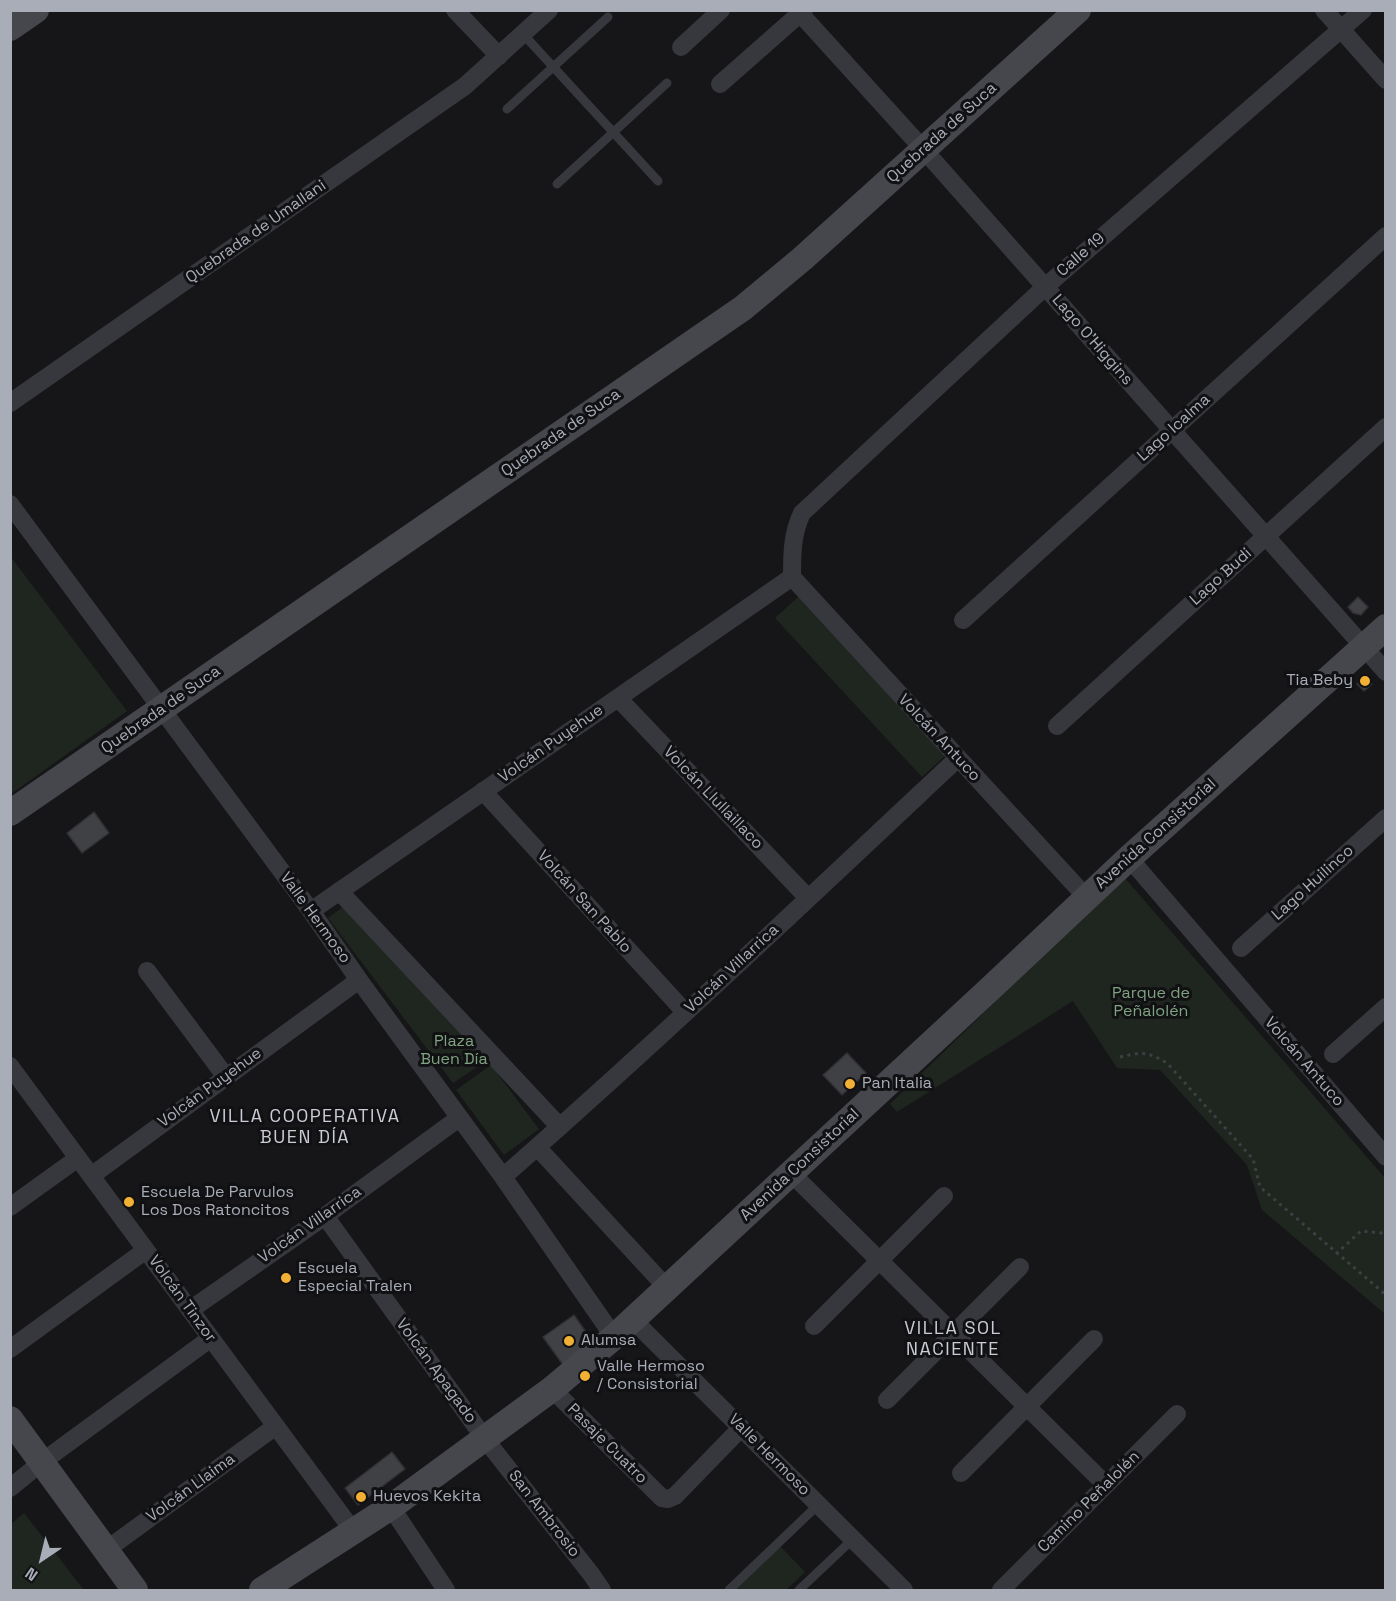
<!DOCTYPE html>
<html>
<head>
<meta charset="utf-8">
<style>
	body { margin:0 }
	#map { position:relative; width:1396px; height:1601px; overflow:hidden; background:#161618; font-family:"Space Grotesk",sans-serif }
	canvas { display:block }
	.frame { position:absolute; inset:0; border:12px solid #a8adb8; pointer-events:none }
	.north { position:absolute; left:12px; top:1529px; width:60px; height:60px; -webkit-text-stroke:4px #111113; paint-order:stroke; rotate:215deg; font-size:16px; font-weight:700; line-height:24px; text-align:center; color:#a8adb8 }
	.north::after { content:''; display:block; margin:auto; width:21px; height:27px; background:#a8adb8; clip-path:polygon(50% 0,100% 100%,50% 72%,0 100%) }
</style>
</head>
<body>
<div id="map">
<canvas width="1396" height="1601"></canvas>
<div class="frame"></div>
<div class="north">N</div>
</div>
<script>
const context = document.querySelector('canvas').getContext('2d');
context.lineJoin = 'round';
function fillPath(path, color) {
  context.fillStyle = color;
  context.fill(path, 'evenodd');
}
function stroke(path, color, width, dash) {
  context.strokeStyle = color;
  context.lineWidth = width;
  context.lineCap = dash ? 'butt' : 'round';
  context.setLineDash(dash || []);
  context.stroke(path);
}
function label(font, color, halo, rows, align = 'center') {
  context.font = font + ' "Space Grotesk",sans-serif';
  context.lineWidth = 6;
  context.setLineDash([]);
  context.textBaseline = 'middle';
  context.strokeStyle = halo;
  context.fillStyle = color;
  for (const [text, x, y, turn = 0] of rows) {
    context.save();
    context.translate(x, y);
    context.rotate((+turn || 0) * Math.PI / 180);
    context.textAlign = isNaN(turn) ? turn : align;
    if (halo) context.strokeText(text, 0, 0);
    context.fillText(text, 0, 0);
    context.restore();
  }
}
fillPath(new Path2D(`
	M11,557L127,711L11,794H10Z
	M799,596L946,755L922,777L775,618Z
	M1124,877L1385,1178V1314L1262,1210L1247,1165L1160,1070L1117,1068L1073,1001L897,1112L890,1104Z
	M343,907L488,1060L453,1083L328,918Z
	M491,1065L539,1129L504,1155L456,1090Z
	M24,1513L84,1590H11V1524Z
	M780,1546L805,1572L786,1590H734Z`), '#1e261f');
const building = new Path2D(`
	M1358,597L1368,607L1361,615L1353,613L1348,607Z
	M1365,677L1372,684L1364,691L1357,684Z
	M94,812L109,833L82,853L67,833Z
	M847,1053L866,1073L842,1095L823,1075Z
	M574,1315L595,1345L566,1369L543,1337Z
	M392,1452L405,1469L358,1505L345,1488Z`);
fillPath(building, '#404145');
stroke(building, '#303034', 1.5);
stroke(new Path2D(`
	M1120,1057C1142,1052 1147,1051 1167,1063L1253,1159L1260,1187L1386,1295
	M1336,1254L1361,1231L1381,1233L1386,1230`), '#3d3f44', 3, [3, 4.5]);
stroke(new Path2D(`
	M523,34L658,181
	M507,109L608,17
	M557,184L667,83
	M729,1590L818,1505
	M799,1590L853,1539`), '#37383d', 9);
stroke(new Path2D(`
	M455,10L499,56
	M797,10L924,150L1386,672
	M1324,10L1386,80
	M681,47L721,10
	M720,84L804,10
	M10,403L465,86L549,10
	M10,504L311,911L359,980L503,1177L614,1337
	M792,577C792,554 792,534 802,513L1045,287L1363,10
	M792,577L1087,898
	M963,620L1386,236
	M618,698L808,898
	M1057,726L1386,427
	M483,791L685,1012
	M1129,858L1386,1157
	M339,891L560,1127
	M311,911L792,577
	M1241,948L1386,818
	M147,971L226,1077
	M1333,1054L1386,1007
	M10,1066L354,1532
	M537,1147L667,1288
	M791,1173L1106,1485
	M91,1176L359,980
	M503,1177C658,1041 808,899 958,758
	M10,1207L78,1158
	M325,1216L485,1439L591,1574L602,1590
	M190,1310L325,1216L459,1118
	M633,1320L904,1590
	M814,1326L944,1196
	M10,1349L146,1250
	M552,1389L662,1498L668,1499L675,1496L741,1428
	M887,1400L1020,1267
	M961,1473L1094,1339
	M10,1488L42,1462L211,1338
	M391,1507L446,1590
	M106,1550L276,1426
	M1001,1590L1177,1414`), '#37383d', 18);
stroke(new Path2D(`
	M10,28L36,10
	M10,813L743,308L802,259L1078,10
	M10,1419L135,1590
	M262,1590L391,1507L552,1389L614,1337L992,987L1129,858L1386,627`), '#45474d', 26);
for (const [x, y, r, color] of [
	[1365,681,6,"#f2b134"],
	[850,1084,6,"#f2b134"],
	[129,1202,6,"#f2b134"],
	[286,1278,6,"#f2b134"],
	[569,1341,6,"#f2b134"],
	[585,1376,6,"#f2b134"],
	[361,1497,6,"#f2b134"]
]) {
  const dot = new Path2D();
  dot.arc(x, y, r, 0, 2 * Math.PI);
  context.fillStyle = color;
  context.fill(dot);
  stroke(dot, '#111113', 2);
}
label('16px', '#a8adb8', '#111113', [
	["Quebrada de Suca",942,133,-42],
	["Quebrada de Umallani",256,232,-35],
	["Calle 19",1081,255,-41],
	["Lago O'Higgins",1092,340,49],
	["Lago Icalma",1174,428,-42],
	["Quebrada de Suca",561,433,-35],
	["Lago Budi",1221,577,-42],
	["Quebrada de Suca",161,710,-35],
	["Volcán Antuco",939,738,47],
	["Volcán Puyehue",551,744,-35],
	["Volcán Llullaillaco",713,798,46],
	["Avenida Consistorial",1156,834,-42],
	["Lago Huilinco",1313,883,-42],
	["Volcán San Pablo",584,902,48],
	["Valle Hermoso",315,918,54],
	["Volcán Villarrica",732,969,-43],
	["Volcán Antuco",1304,1062,49],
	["Volcán Puyehue",210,1088,-36],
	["Avenida Consistorial",800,1165,-43],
	["Volcán Villarrica",310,1225,-35],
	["Volcán Tinzor",182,1299,54],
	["Volcán Apagado",436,1371,54],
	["Pasaje Cuatro",607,1444,45],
	["Valle Hermoso",769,1455,45],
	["Volcán Llaima",191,1488,-36],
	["Camino Peñalolén",1089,1502,-45],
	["San Ambrosio",544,1514,52]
]);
label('16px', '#a8adb8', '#111113', [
	["Tia Beby",1353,681,"right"],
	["Pan Italia",862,1084],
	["Escuela De Parvulos",141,1193],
	["Los Dos Ratoncitos",141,1211],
	["Escuela",298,1269],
	["Especial Tralen",298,1287],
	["Alumsa",581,1341],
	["Valle Hermoso",597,1367],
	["/ Consistorial",597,1385],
	["Huevos Kekita",373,1497]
], 'left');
label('16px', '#7fa381', '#111113', [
	["Parque de",1151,994],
	["Peñalolén",1151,1012],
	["Plaza",454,1042],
	["Buen Día",454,1060]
]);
context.letterSpacing = '1.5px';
label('18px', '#c9ccd4', '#111113', [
	["VILLA COOPERATIVA",305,1117],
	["BUEN DÍA",305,1138],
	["VILLA SOL",953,1329],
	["NACIENTE",953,1350]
]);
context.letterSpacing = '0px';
</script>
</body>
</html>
